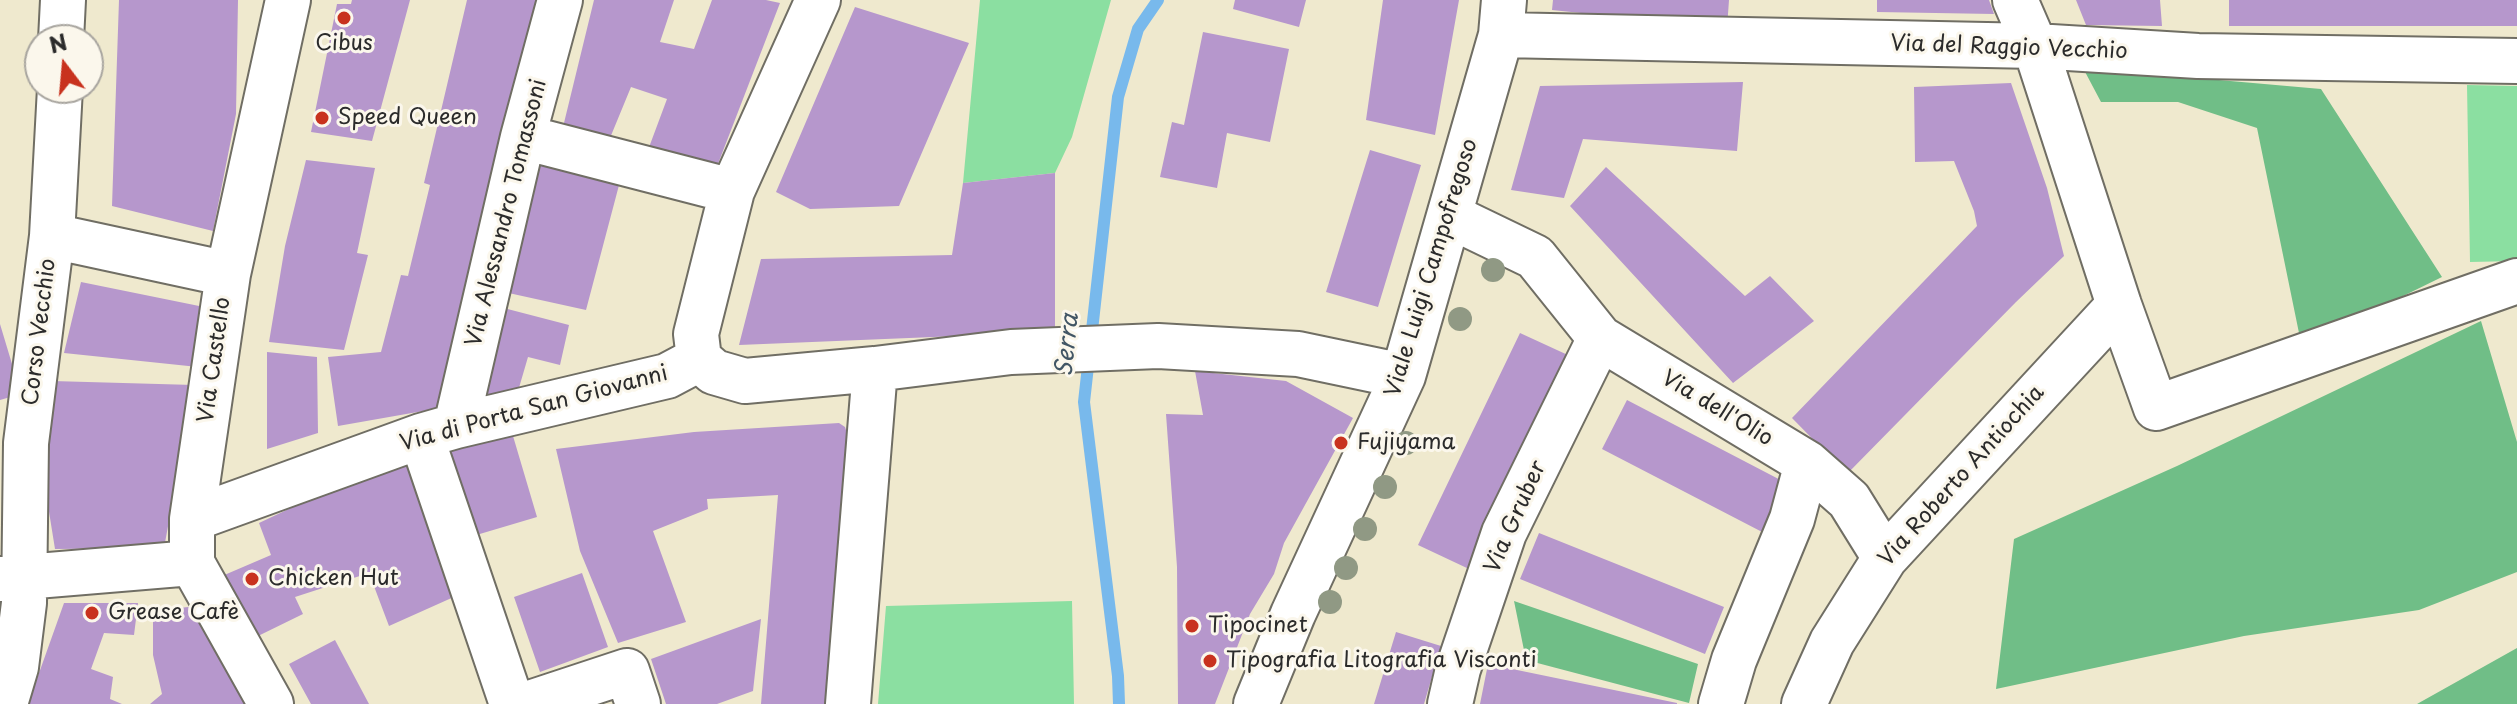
<!DOCTYPE html>
<html>
<head>
<meta charset="utf-8">
<style>
	body { margin:0 }
	#map { position:relative; width:2517px; height:704px; overflow:hidden; background:#efe9ce; font-family:"Playpen Sans",sans-serif }
	canvas { display:block }
	.north { position:absolute; left:24px; top:24px; width:80px; height:80px; box-sizing:border-box; background:#fbf7ec; border:2px solid #a8a59f; border-radius:50%; rotate:344deg; font-size:22px; font-weight:700; line-height:32px; text-align:center; color:#2b2b2b }
	.north::after { content:''; display:block; margin:auto; width:28px; height:36px; background:#c8321e; clip-path:polygon(50% 0,100% 100%,50% 72%,0 100%) }
</style>
</head>
<body>
<div id="map">
<canvas width="2517" height="704"></canvas>
<div class="north">N</div>
</div>
<script>
const context = document.querySelector('canvas').getContext('2d');
context.lineJoin = 'round';
function fillPath(path, color) {
  context.fillStyle = color;
  context.fill(path, 'evenodd');
}
function stroke(path, color, width, dash) {
  context.strokeStyle = color;
  context.lineWidth = width;
  context.lineCap = dash ? 'butt' : 'round';
  context.setLineDash(dash || []);
  context.stroke(path);
}
function label(font, color, halo, rows, align = 'center') {
  context.font = font + ' "Playpen Sans",sans-serif';
  context.lineWidth = 6;
  context.setLineDash([]);
  context.textBaseline = 'middle';
  context.strokeStyle = halo;
  context.fillStyle = color;
  for (const [text, x, y, turn = 0] of rows) {
    context.save();
    context.translate(x, y);
    context.rotate((+turn || 0) * Math.PI / 180);
    context.textAlign = isNaN(turn) ? turn : align;
    if (halo) context.strokeText(text, 0, 0);
    context.fillText(text, 0, 0);
    context.restore();
  }
}
fillPath(new Path2D(`
	M980,0H1111L1072,137L1055,173L963,183Z
	M2467,85L2517,86V261L2470,262Z
	M1072,601L1074,704H878L886,606Z`), '#8bdfa1');
fillPath(new Path2D(`
	M2083,68L2321,89L2442,277L2350,322L2299,333L2257,128L2178,102H2101Z
	M2481,321L2517,442V572L2419,610L2244,636L1996,689L2014,539L2177,466Z
	M1514,601L1698,664L1689,703L1526,660Z
	M2517,648V704H2417Z`), '#70be87');
stroke(new Path2D(`
	M1119,704L1118,676L1084,402L1118,97L1138,29L1158,0`), '#78b9ec', 12);
fillPath(new Path2D(`
	M119,0H238L236,114L213,231L112,206Z
	M352,0H410L372,141L311,132L337,4H351Z
	M467,0H543L446,407L338,426L328,357L381,352L401,275L408,276L430,185L424,183Z
	M594,0H674L660,42L694,49L712,0H766L780,3L716,169L648,150L667,99L631,87L610,138L563,127Z
	M1235,0H1306L1299,27L1233,9Z
	M1383,0H1459L1435,135L1366,120Z
	M1553,0H1729L1727,28L1552,10Z
	M1877,0H1989L1994,14L1877,12Z
	M2076,0H2160L2162,26L2086,25Z
	M2229,0H2517V26H2229Z
	M855,7L969,43L899,206L810,209L776,192Z
	M1203,32L1289,49L1270,142L1227,133L1217,188L1160,177L1172,122L1184,125Z
	M1743,82L1737,151L1583,139L1564,198L1511,190L1540,86Z
	M2011,83L2047,188L2064,256L2016,302L1847,474L1792,418L1977,226L1974,211L1954,161L1915,162L1914,87Z
	M1370,150L1421,165L1378,307L1326,292Z
	M538,152L623,170L586,310L504,292Z
	M306,160L375,168L357,253L368,255L344,350L269,342L285,246Z
	M1606,167L1745,296L1770,276L1814,321L1733,383L1570,206Z
	M1055,173V332L739,345L761,259L952,255L963,183Z
	M81,282L209,308L198,367L64,353Z
	M496,306L569,325L560,365L528,357L516,398L473,409Z
	M0,324L21,394L0,400Z
	M1520,333L1570,356L1469,569L1418,545Z
	M267,352L317,357L318,433L267,449Z
	M1195,371L1286,381L1353,418L1284,543L1274,574L1250,614L1215,704H1178L1177,567L1166,414L1203,415Z
	M52,381L194,385L164,548L55,549L41,462Z
	M1627,400L1792,486L1766,534L1602,449Z
	M839,423L845,427L848,436L829,704H761L778,495L707,499L708,509L653,531L686,622L618,643L580,551L556,449L694,432Z
	M513,436L537,517L473,536L447,452Z
	M414,463L456,596L389,626L369,573L295,597L303,614L256,637L222,576L271,555L259,523L293,507Z
	M1539,533L1724,607L1705,654L1520,579Z
	M582,573L608,647L540,672L514,597Z
	M64,603H138L134,635L104,633L91,669L113,677L110,699L122,704H28Z
	M197,606L254,704H150L162,694L153,655V611Z
	M761,619L753,691L717,704H666L651,659Z
	M1396,632L1441,646L1424,704H1374Z
	M335,640L369,704H311L289,664Z
	M1488,664L1677,703V704H1480Z`), '#b697cc');
const minor = new Path2D(`
	M2015,0L2035,46L2119,305L2156,408L2517,281
	M1501,35L2035,46L2198,56L2517,61
	M61,40L63,0
	M523,137L732,191
	M1450,216L1535,257L1600,338L1807,463L1849,500L1885,558
	M52,236L228,274
	M699,359L714,372L745,381L875,369L1011,352L1158,346L1298,354L1403,376
	M699,359L696,334L732,191L818,0
	M456,426L523,137L560,0
	M421,436L512,704
	M192,519L421,436L456,426L667,376L699,359
	M0,579L192,563
	M5,704L16,667L24,603L26,443L52,236L60,88
	M271,704L192,563V519L228,274L288,0
	M527,704L627,671L638,704
	M848,704L875,369
	M1256,704L1293,614L1403,376L1501,35L1504,0
	M1450,704L1458,669L1504,533L1600,338
	M1721,704L1734,660L1792,519L1807,463
	M1804,704L1832,642L1885,558L2119,305`);
stroke(minor, '#706e64', 48);
stroke(minor, '#fff', 44);
context.fillStyle = '#909984';
for (const [x, y] of [
	[1493,270],
	[1460,319],
	[1406,443],
	[1385,487],
	[1365,529],
	[1346,568],
	[1330,602]
]) {
  context.beginPath();
  context.arc(x, y, 12, 0, 2 * Math.PI);
  context.fill();
}
for (const [x, y, r, color] of [
	[344,18,8,"#c8321e"],
	[322,118,8,"#c8321e"],
	[1341,443,8,"#c8321e"],
	[252,579,8,"#c8321e"],
	[92,613,8,"#c8321e"],
	[1192,626,8,"#c8321e"],
	[1210,661,8,"#c8321e"]
]) {
  const dot = new Path2D();
  dot.arc(x, y, r, 0, 2 * Math.PI);
  context.fillStyle = color;
  context.fill(dot);
  stroke(dot, '#fbf7ec', 3);
}
label('22px', '#2b2b2b', '#fbf7ec', [
	["Cibus",344,44,"center"],
	["Speed Queen",338,118],
	["Fujiyama",1357,443],
	["Chicken Hut",268,579],
	["Grease Cafè",108,613],
	["Tipocinet",1208,626],
	["Tipografia Litografia Visconti",1226,661]
], 'left');
label('22px', '#2b2b2b', '#fbf7ec', [
	["Via del Raggio Vecchio",2009,48,2],
	["Via Alessandro Tomassoni",507,213,-76],
	["Viale Luigi Campofregoso",1432,268,-73],
	["Corso Vecchio",40,332,-83],
	["Via Castello",215,360,-82],
	["Via di Porta San Giovanni",534,409,-15],
	["Via dell'Olio",1717,409,31],
	["Via Roberto Antiochia",1962,476,-48],
	["Via Gruber",1516,517,-66]
]);
label('italic 24px', '#425665', '#fbf7ec', [
	["Serra",1068,345,-84]
]);
</script>
</body>
</html>
